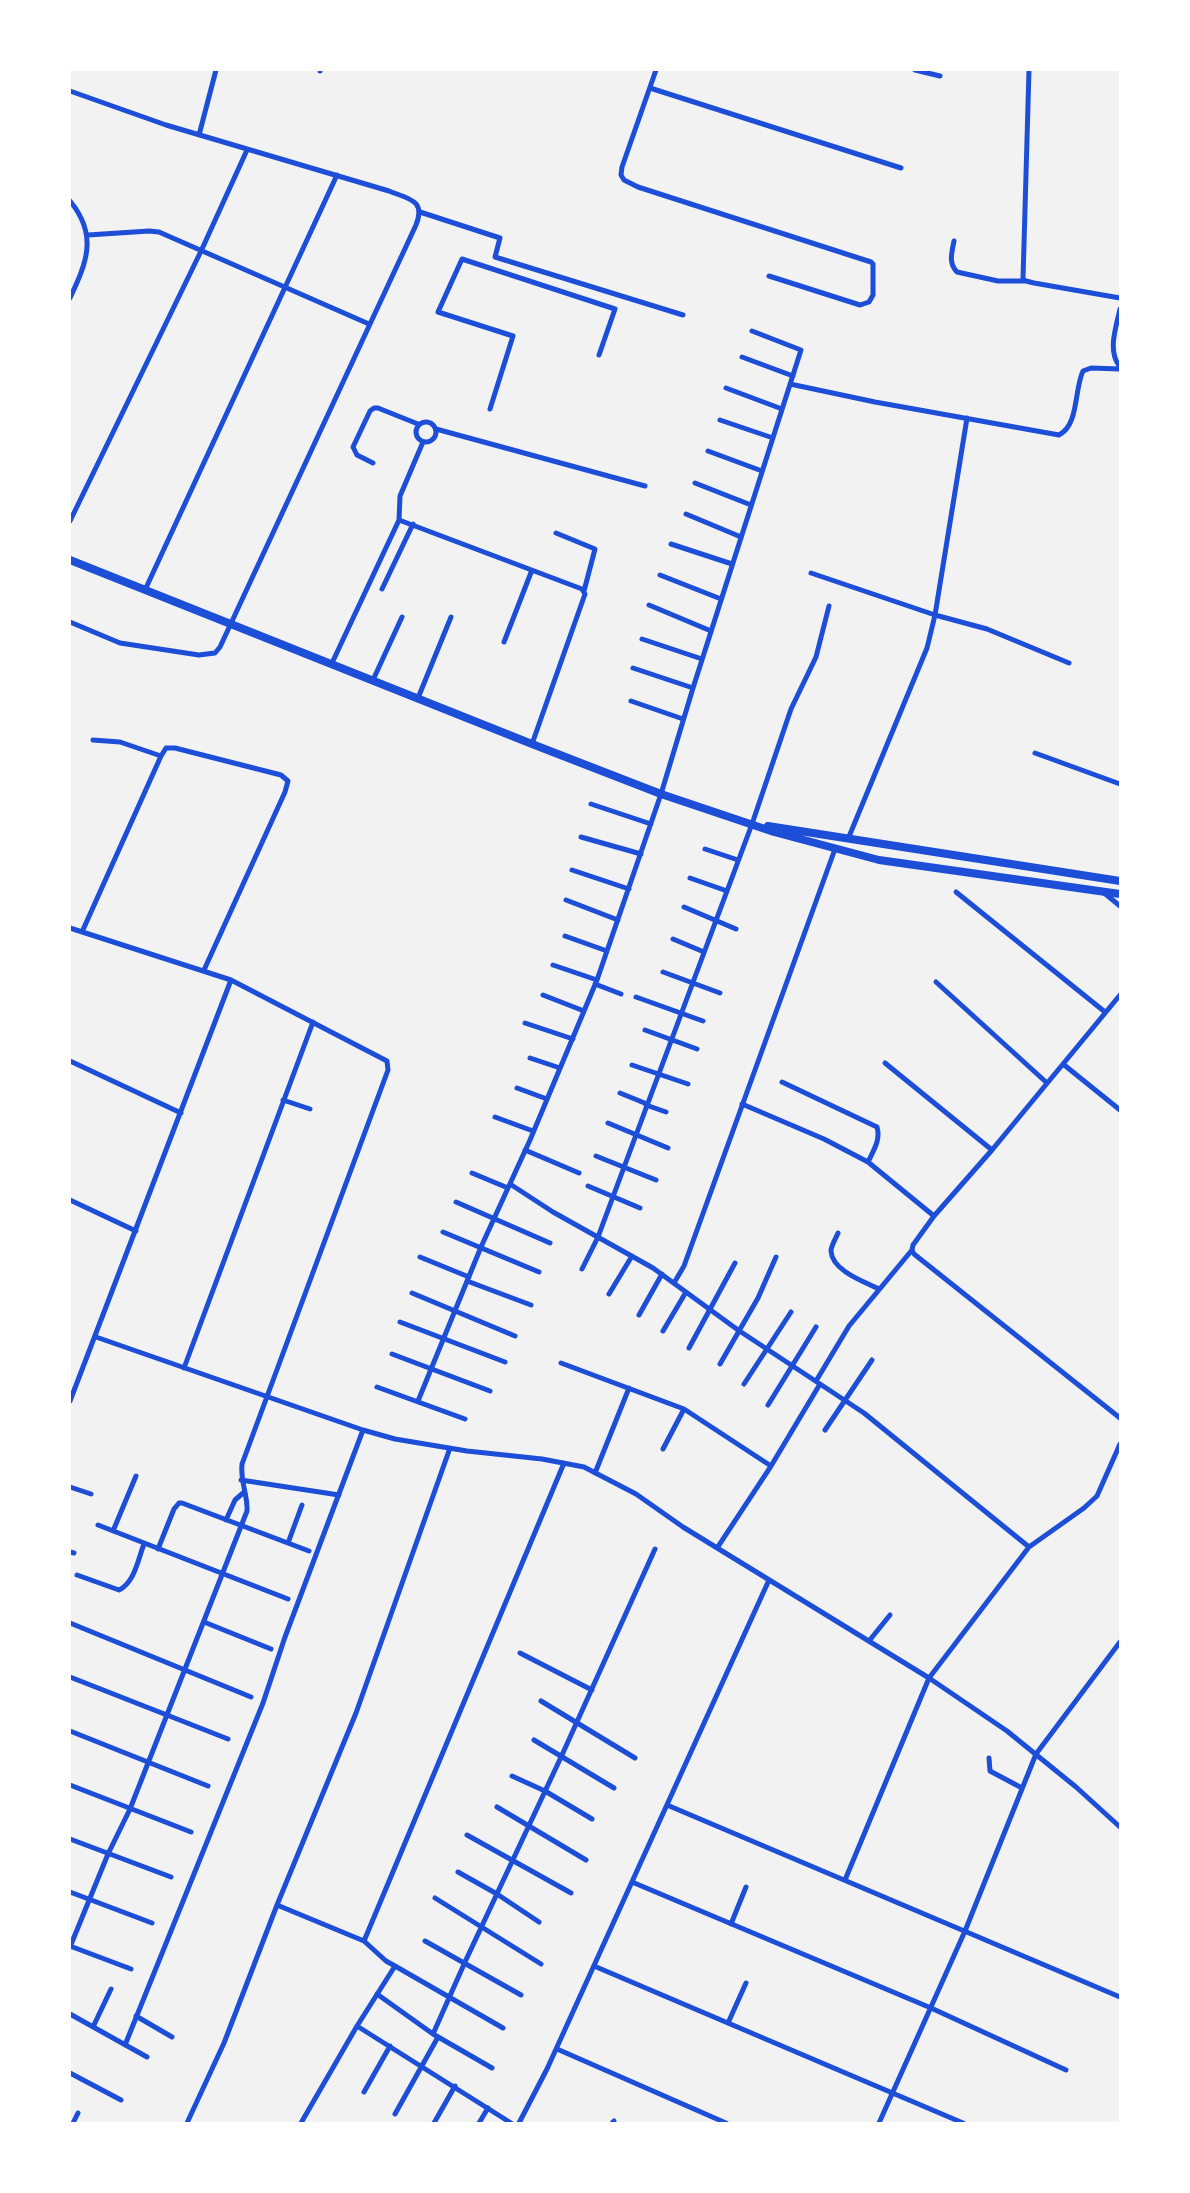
<!DOCTYPE html>
<html>
<head>
<meta charset="utf-8">
<style>
	body { margin:0 }
	#map { position:relative; width:1190px; height:2193px; overflow:hidden; background:#f2f2f2; font-family:"Exo 2",sans-serif }
	canvas { display:block }
	.frame { position:absolute; inset:0; border:71px solid #fff; pointer-events:none }
</style>
</head>
<body>
<div id="map">
<canvas width="1190" height="2193"></canvas>
<div class="frame"></div>
</div>
<script>
const context = document.querySelector('canvas').getContext('2d');
context.lineJoin = 'round';
function stroke(path, color, width, dash) {
  context.strokeStyle = color;
  context.lineWidth = width;
  context.lineCap = dash ? 'butt' : 'round';
  context.setLineDash(dash || []);
  context.stroke(path);
}
stroke(new Path2D(`
	M656,70L622,167L621,175L624,180L638,187L871,262L873,264V295L869,302L860,305L769,276
	M915,70L940,76
	M1029,70L1023,279L1026,281L1034,283L1120,298
	M320,71V70
	M650,88L901,168
	M70,91L166,125L389,191C409,199 426,200 416,225L220,647L215,653L199,655L120,643L70,622
	M199,135L216,70
	M70,201C98,235 87,262 70,298
	M420,212L500,238L495,257L683,315
	M88,235L149,231L159,232L369,324
	M954,241C952,252 948,263 957,272L998,281H1026
	M1120,309C1116,328 1107,351 1120,367
	M742,357L793,376
	M790,384L875,402L1059,435C1079,425 1074,390 1083,371L1091,368L1120,369
	M726,388L782,409
	M490,409L513,336L438,312L462,259L615,309L599,355
	M720,420L773,438
	M416 432a10 10 0 1 1 20 0a10 10 0 1 1-20 0Z
	M436,429L645,486
	M708,451L762,471
	M373,463L357,455L353,447L370,411L374,408H378L418,424
	M695,483L751,505
	M686,514L741,537
	M399,520L400,496L423,442
	M70,521L202,249L247,150
	M556,533L595,549L584,591
	M671,544L732,564
	M811,573L935,615L987,629L1069,663
	M660,575L721,599
	M382,589L413,524
	M145,590L337,175
	M649,605L711,631
	M642,639L702,659
	M504,642L532,570
	M332,663L399,520L582,589L585,594L532,744
	M633,668L693,688
	M373,680L402,617
	M418,698L451,617
	M631,701L683,719
	M93,740L120,742L161,756
	M1035,753L1120,784
	M591,804L651,824
	M581,837L641,854
	M848,839L927,648L935,615L967,418
	M705,849L738,860
	M572,870L629,889
	M690,878L727,891
	M956,892L1105,1012
	M1103,892L1120,906
	M566,900L618,920
	M684,907L736,929
	M70,928L231,980L70,1401
	M82,932L161,756L166,748H175L281,775L288,781L285,792L204,970
	M565,936L607,951
	M673,939L704,952
	M553,965L597,980
	M663,972L720,993
	M936,982L1047,1083
	M595,984L621,994
	M543,995L584,1011
	M636,997L703,1021
	M525,1023L573,1039
	M645,1030L697,1049
	M530,1058L560,1068
	M70,1061L181,1113
	M885,1063L992,1150
	M1063,1064L1120,1110
	M632,1065L688,1084
	M782,1082L877,1127C881,1140 873,1151 868,1162
	M517,1088L547,1099
	M620,1093L647,1104
	M283,1100L310,1109
	M742,1104L824,1139L868,1162L934,1216
	M646,1105L666,1112
	M495,1117L533,1131
	M608,1123L668,1148
	M525,1150L579,1173
	M596,1156L656,1180
	M472,1173L508,1188
	M510,1184L553,1212L653,1268L738,1330L864,1413L1029,1547
	M588,1186L640,1208
	M70,1200L136,1231
	M456,1202L550,1243
	M443,1232L539,1272
	M838,1233C836,1238 831,1246 831,1251C832,1271 865,1282 879,1289
	M912,1250L914,1254L1120,1418
	M420,1257L469,1277
	M582,1269L598,1237L752,824L791,709L816,657L829,606
	M467,1281L531,1305
	M674,1283L684,1266L835,849
	M412,1293L515,1336
	M609,1294L632,1256
	M639,1315L662,1274
	M400,1322L505,1362
	M663,1331L686,1292
	M96,1337L363,1430L395,1439L467,1451L542,1459L584,1467L636,1494L683,1527L929,1678L1007,1731L1076,1787L1120,1827
	M689,1348L735,1263
	M392,1354L490,1391
	M561,1363L684,1409L771,1466
	M720,1364L758,1298L776,1257
	M184,1368L313,1022
	M816,1381L849,1326L912,1250L913,1245L934,1216L992,1150L1120,995
	M744,1384L791,1312
	M377,1387L465,1419
	M418,1401L481,1247L530,1140L597,980L661,794L693,688L801,350L752,331
	M768,1405L816,1327
	M825,1430L872,1360
	M663,1449L684,1409
	M595,1473L629,1388
	M241,1480L339,1495
	M70,1487L91,1494
	M226,1520L235,1500L243,1493
	M98,1525L288,1599
	M113,1531L136,1476
	M288,1543L302,1505
	M717,1548L771,1466L820,1384
	M158,1549L174,1509L179,1503H182L309,1551
	M70,1552L74,1553
	M77,1575L119,1590C135,1582 138,1559 144,1544
	M204,1622L271,1649
	M70,1623L251,1697
	M869,1641L890,1615
	M520,1653L592,1690
	M70,1677L228,1739
	M541,1701L635,1758
	M70,1731L208,1786
	M534,1740L614,1788
	M989,1758L990,1771L1022,1788
	M512,1776L545,1791L592,1819
	M70,1785L191,1832
	M667,1805L1120,1997
	M497,1807L586,1860
	M467,1835L571,1893
	M70,1839L171,1877
	M458,1872L497,1894L539,1922
	M845,1880L929,1678L1029,1547L1084,1508L1097,1496L1120,1444
	M632,1882L931,2008L1066,2070
	M70,1892L152,1923
	M435,1898L541,1964
	M277,1905L364,1941L386,1961L395,1966L357,2026L301,2123
	M731,1924L746,1887
	M364,1941L564,1463
	M425,1941L521,1995
	M70,1946L131,1969
	M70,1947L108,1854L130,1809L247,1511C248,1495 240,1482 242,1464L388,1070L387,1061L231,980
	M395,1966L503,2028
	M594,1966L963,2123
	M377,1994L433,2034L492,2068
	M70,2014L147,2057
	M136,2016L172,2037
	M728,2023L746,1983
	M357,2026L511,2123
	M93,2027L111,1989
	M433,2034L465,1962L562,1755L655,1549
	M125,2045L263,1703L285,1637L363,1430
	M557,2049L726,2123
	M70,2073L121,2100
	M364,2092L390,2046
	M395,2114L438,2037
	M73,2123L78,2113
	M187,2123L224,2043L277,1905L356,1713L450,1448
	M434,2123L455,2086
	M479,2123L488,2108
	M519,2123L547,2069L769,1580
	M612,2123L614,2121
	M879,2123L965,1931L1036,1754L1120,1642`), '#1d4ed8', 5);
stroke(new Path2D(`
	M70,560L532,744L661,794L774,832L879,860L1120,894
	M768,826L1120,881`), '#1d4ed8', 8);
</script>
</body>
</html>
